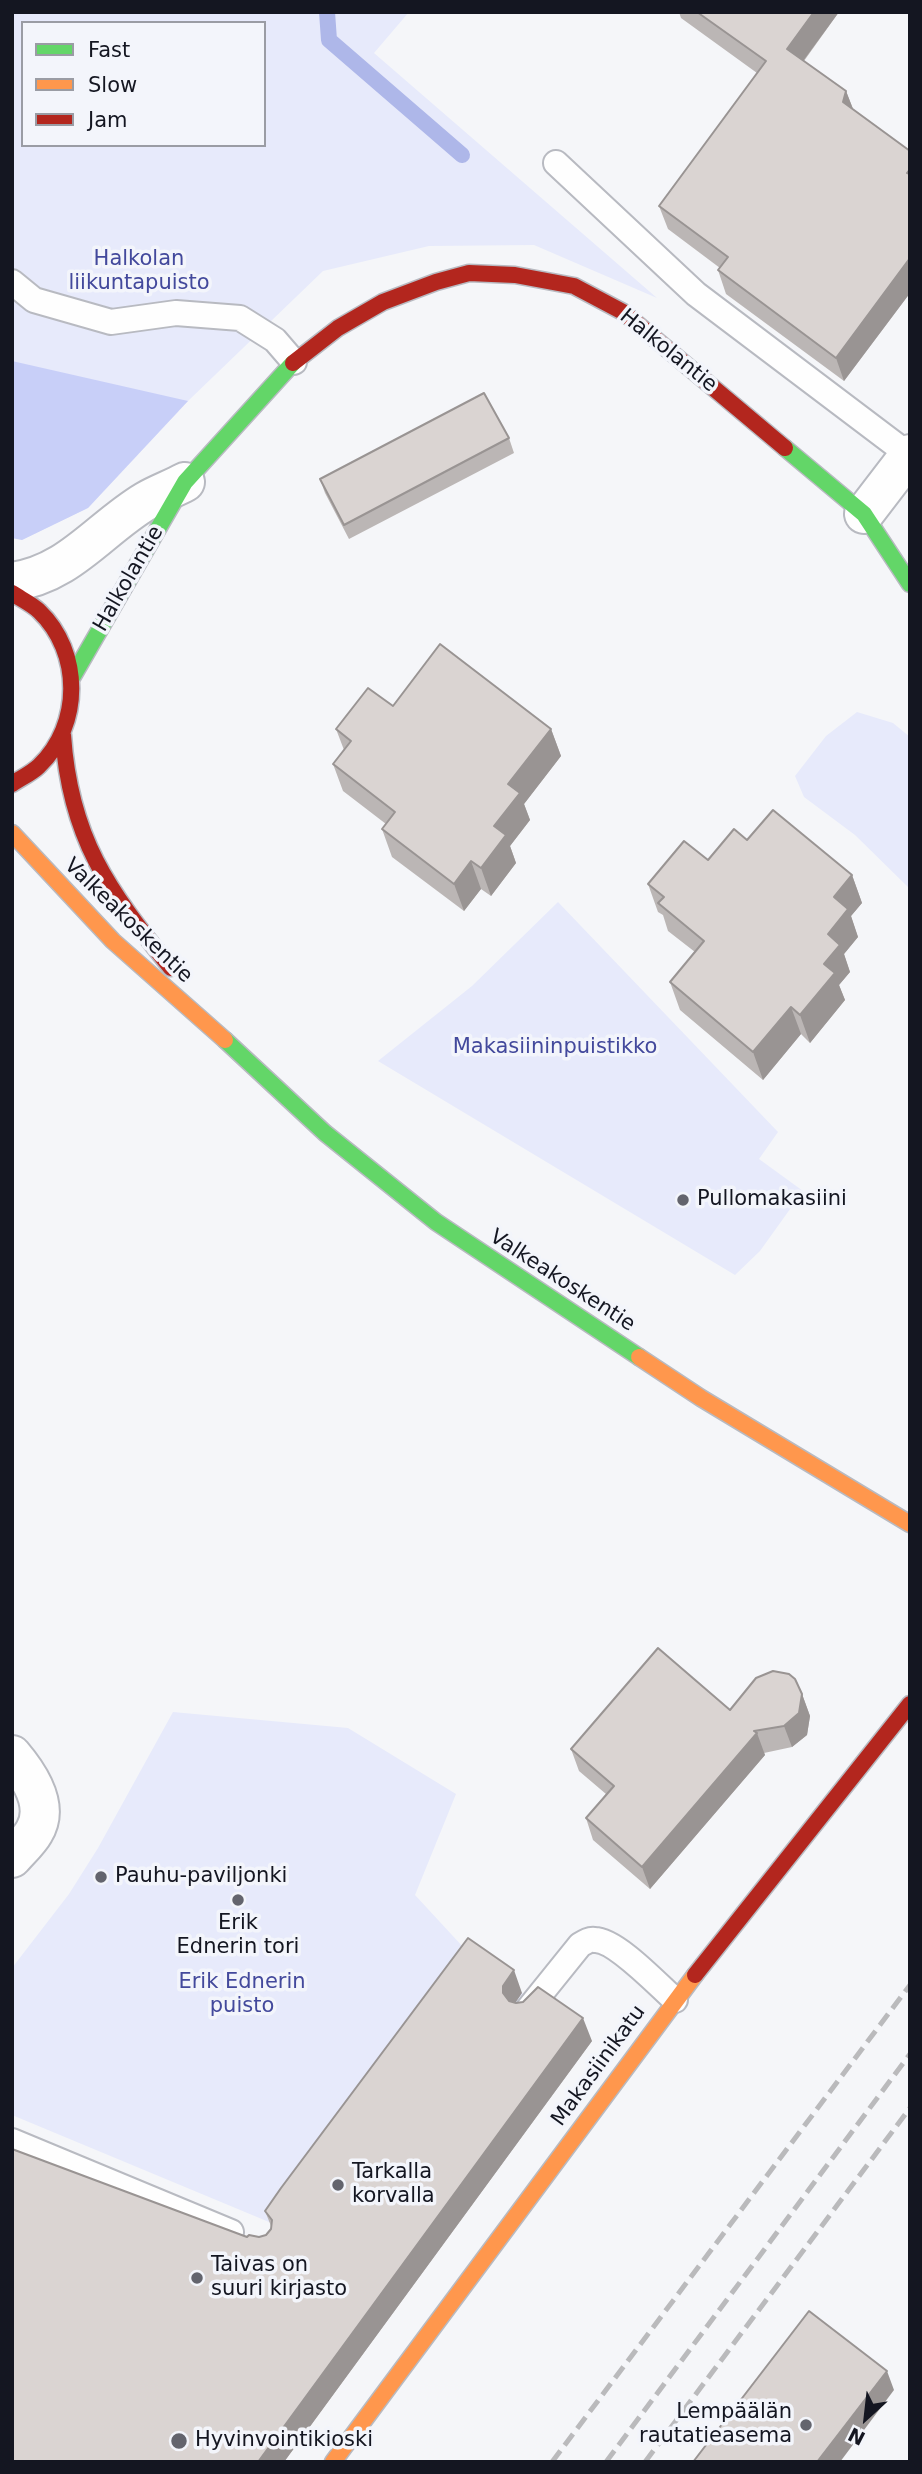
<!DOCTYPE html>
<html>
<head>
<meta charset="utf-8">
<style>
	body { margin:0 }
	#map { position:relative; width:922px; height:2474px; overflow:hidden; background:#f5f6f9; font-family:"DejaVu Sans",sans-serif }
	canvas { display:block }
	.frame { position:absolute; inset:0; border:14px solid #141621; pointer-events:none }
	.legend { position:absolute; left:21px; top:21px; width:245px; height:126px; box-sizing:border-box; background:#f3f5fb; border:2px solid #9a9ca4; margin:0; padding:9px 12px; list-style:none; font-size:21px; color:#141621 }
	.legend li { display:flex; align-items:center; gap:14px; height:35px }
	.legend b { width:35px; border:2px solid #9a9ca4 }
	.north { position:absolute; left:831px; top:2383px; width:70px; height:70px; -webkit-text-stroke:5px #f3f5fb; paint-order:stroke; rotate:207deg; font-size:19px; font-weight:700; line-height:28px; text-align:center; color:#141621 }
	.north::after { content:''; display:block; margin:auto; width:24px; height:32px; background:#141621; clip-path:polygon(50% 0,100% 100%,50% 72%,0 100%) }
</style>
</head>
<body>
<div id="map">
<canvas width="922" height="2474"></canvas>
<div class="frame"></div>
<ul class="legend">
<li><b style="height:9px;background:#63d668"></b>Fast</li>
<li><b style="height:9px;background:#ff974d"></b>Slow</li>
<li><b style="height:9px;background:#b3261e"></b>Jam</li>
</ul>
<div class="north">N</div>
</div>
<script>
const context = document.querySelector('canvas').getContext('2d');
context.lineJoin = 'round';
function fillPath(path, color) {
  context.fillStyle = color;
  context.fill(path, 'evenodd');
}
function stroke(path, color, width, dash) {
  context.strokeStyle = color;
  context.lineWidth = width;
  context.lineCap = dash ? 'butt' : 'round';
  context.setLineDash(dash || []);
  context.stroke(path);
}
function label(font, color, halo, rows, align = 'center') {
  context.font = font + ' "DejaVu Sans",sans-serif';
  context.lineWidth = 7;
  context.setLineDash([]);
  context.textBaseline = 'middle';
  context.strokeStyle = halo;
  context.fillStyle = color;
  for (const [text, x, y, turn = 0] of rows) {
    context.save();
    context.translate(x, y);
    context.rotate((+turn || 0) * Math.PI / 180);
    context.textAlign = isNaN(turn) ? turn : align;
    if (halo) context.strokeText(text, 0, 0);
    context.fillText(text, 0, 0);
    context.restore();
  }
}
fillPath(new Path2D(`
	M12,12H409L374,53L657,298L534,245L429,246L323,271L188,401L88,508L22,540L12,538ZM23,23H264V145H23Z
	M857,712L893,723L910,737V889L855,835L804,797L795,776L826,736Z
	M558,902L778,1132L759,1159L803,1191L760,1251L735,1275L378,1061L472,986Z
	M173,1712L348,1728L456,1794L415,1895L476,1961L535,2002L350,2295L269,2222L12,2115V1968L69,1894L98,1848Z`), '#e7eafb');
fillPath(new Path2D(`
	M12,361L188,401L88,508L22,540L12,538Z`), '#c8cff8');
stroke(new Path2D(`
	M327,12L329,40L462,155`), '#aeb7e9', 16);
const lane = new Path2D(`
	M556,163L696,294L909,455
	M12,282L34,300L111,322L176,313L240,318L275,340L294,362
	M526,2012L580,1945C585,1942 590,1939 595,1940C616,1940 658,1985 675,2000
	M12,2141L231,2232`);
const street = new Path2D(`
	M864,514L910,454
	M12,582C70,574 99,529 146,501C158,494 172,489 185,482
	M12,1755C29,1775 50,1806 34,1832C29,1841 19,1850 12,1858`);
const fast = new Path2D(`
	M785,448L864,514L910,584
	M73,676L185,482L293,363
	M225,1040L325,1133L436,1222L639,1357`);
const slow = new Path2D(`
	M12,833L113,941L225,1040
	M639,1357L701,1398L910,1524
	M333,2462L695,1975`);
const jam = new Path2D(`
	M293,363L338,328L383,302L436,282L469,273L515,275L574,286L623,312L785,448
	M12,593C21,599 32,604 39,611C82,652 82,725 39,766C32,773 21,778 12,784
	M63,735C70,838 108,890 171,968
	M695,1975L910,1704`);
stroke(lane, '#b8bac1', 28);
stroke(street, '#b8bac1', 42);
stroke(fast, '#b8bac1', 19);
stroke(slow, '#b8bac1', 19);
stroke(jam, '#b8bac1', 19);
stroke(lane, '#fefefe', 24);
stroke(street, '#fefefe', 38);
stroke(fast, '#63d668', 16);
stroke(slow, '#ff974d', 16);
stroke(jam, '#b3261e', 16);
stroke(new Path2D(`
	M552,2462L910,1985
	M606,2462L910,2054
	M645,2462L910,2108`), '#bababc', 5, [14, 7]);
fillPath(new Path2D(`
	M679,12H839L804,61L846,91L853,109L910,151V293L844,381L726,294L718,270L720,268L668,229L659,206L757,73L681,18Z
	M509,438L514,453L349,539L325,493L320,479Z
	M393,706L551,729L561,756L524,804L530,820L510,846L516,863L491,896L481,889L464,911L392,857L382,829L386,824L343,791L333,764L344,750L336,729Z
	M747,840L852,875L862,903L851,916L858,937L844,954L850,972L839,985L845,1000L810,1043L801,1034L763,1080L680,1010L670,982L695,952L668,931L663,915L658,912L648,884L708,860Z
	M802,1694L810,1716L807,1735L792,1747L764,1753L765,1755L650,1889L593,1840L586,1818L606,1794L579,1771L571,1749Z
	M522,1993L515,2003L592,2041L284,2462L259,2237L266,2235L271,2229V2226L265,2211Z`), '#bbb6b5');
fillPath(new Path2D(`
	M814,12H839L795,72L787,49Z
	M846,91L855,114L843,102Z
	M910,258V293L844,381L836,358Z
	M551,729L561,756L524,804L530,820L510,846L516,863L491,896L481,868L508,784Z
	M471,861L481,889L464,911L454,884Z
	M852,875L862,903L851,916L858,937L844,954L850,972L839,985L845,1000L810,1043L800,1015L824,964L828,934L834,897Z
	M791,1007L801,1034L763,1080L753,1052Z
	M802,1694L810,1716L807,1735L792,1747L784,1726Z
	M757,1733L765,1755L650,1889L642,1867Z
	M514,1970L522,1993L511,2009L503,1993V1986Z
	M583,2018L592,2041L284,2462H258Z
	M887,2371L894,2390L840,2462H817Z`), '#999493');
const building = new Path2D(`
	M697,12H814L787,49L846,91L843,102L910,151V169L907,173L910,174V258L836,358L718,270L728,257L659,206L766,61Z
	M484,393L509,438L344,525L320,479Z
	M440,644L551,729L508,784L520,793L494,826L506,835L481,868L471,861L454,884L382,829L395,812L333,764L351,741L336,729L368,688L393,706Z
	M773,810L852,875L834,897L848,909L828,934L840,945L824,964L835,973L800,1015L791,1007L753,1052L670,982L704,941L658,903L664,897L648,884L684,841L708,860L734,829L747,840Z
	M658,1648L730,1710L756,1678L773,1671L789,1674L795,1679L802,1694L799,1713L784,1726L754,1731L757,1733L642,1867L586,1818L614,1786L571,1749Z
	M468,1938L514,1970L503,1986V1993L509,2001L516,2003L523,2002L538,1987L583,2018L258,2462H12V2149L247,2237L249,2235L259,2237L266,2235L271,2229L272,2220L265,2211L281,2188Z
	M809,2311L887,2371L817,2462H693Z`);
fillPath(building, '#dad4d2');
stroke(building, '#999493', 2);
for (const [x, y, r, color] of [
	[683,1200,7,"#63646d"],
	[101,1877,7,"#63646d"],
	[238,1900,7,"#63646d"],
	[338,2185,7,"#63646d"],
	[197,2278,7,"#63646d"],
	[806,2425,7,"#63646d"],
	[179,2441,9,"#63646d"]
]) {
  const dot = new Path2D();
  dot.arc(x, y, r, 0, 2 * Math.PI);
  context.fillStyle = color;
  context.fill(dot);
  stroke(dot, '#f3f5fb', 2.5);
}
label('21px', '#43499c', '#f3f5fb', [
	["Halkolan",139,260],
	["liikuntapuisto",139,284],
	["Makasiininpuistikko",555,1048],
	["Erik Ednerin",242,1983],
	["puisto",242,2007]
]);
label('21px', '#141621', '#f3f5fb', [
	["Halkolantie",668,351,39],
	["Halkolantie",129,579,-60],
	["Valkeakoskentie",128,921,44],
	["Valkeakoskentie",562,1281,33],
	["Makasiinikatu",599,2066,-54]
]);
label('21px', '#141621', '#f3f5fb', [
	["Pullomakasiini",697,1200],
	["Pauhu-paviljonki",115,1877],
	["Erik",238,1924,"center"],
	["Ednerin tori",238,1948,"center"],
	["Tarkalla",352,2173],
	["korvalla",352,2197],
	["Taivas on",211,2266],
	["suuri kirjasto",211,2290],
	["Lempäälän",792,2413,"right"],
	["rautatieasema",792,2437,"right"],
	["Hyvinvointikioski",195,2441]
], 'left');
</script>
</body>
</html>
